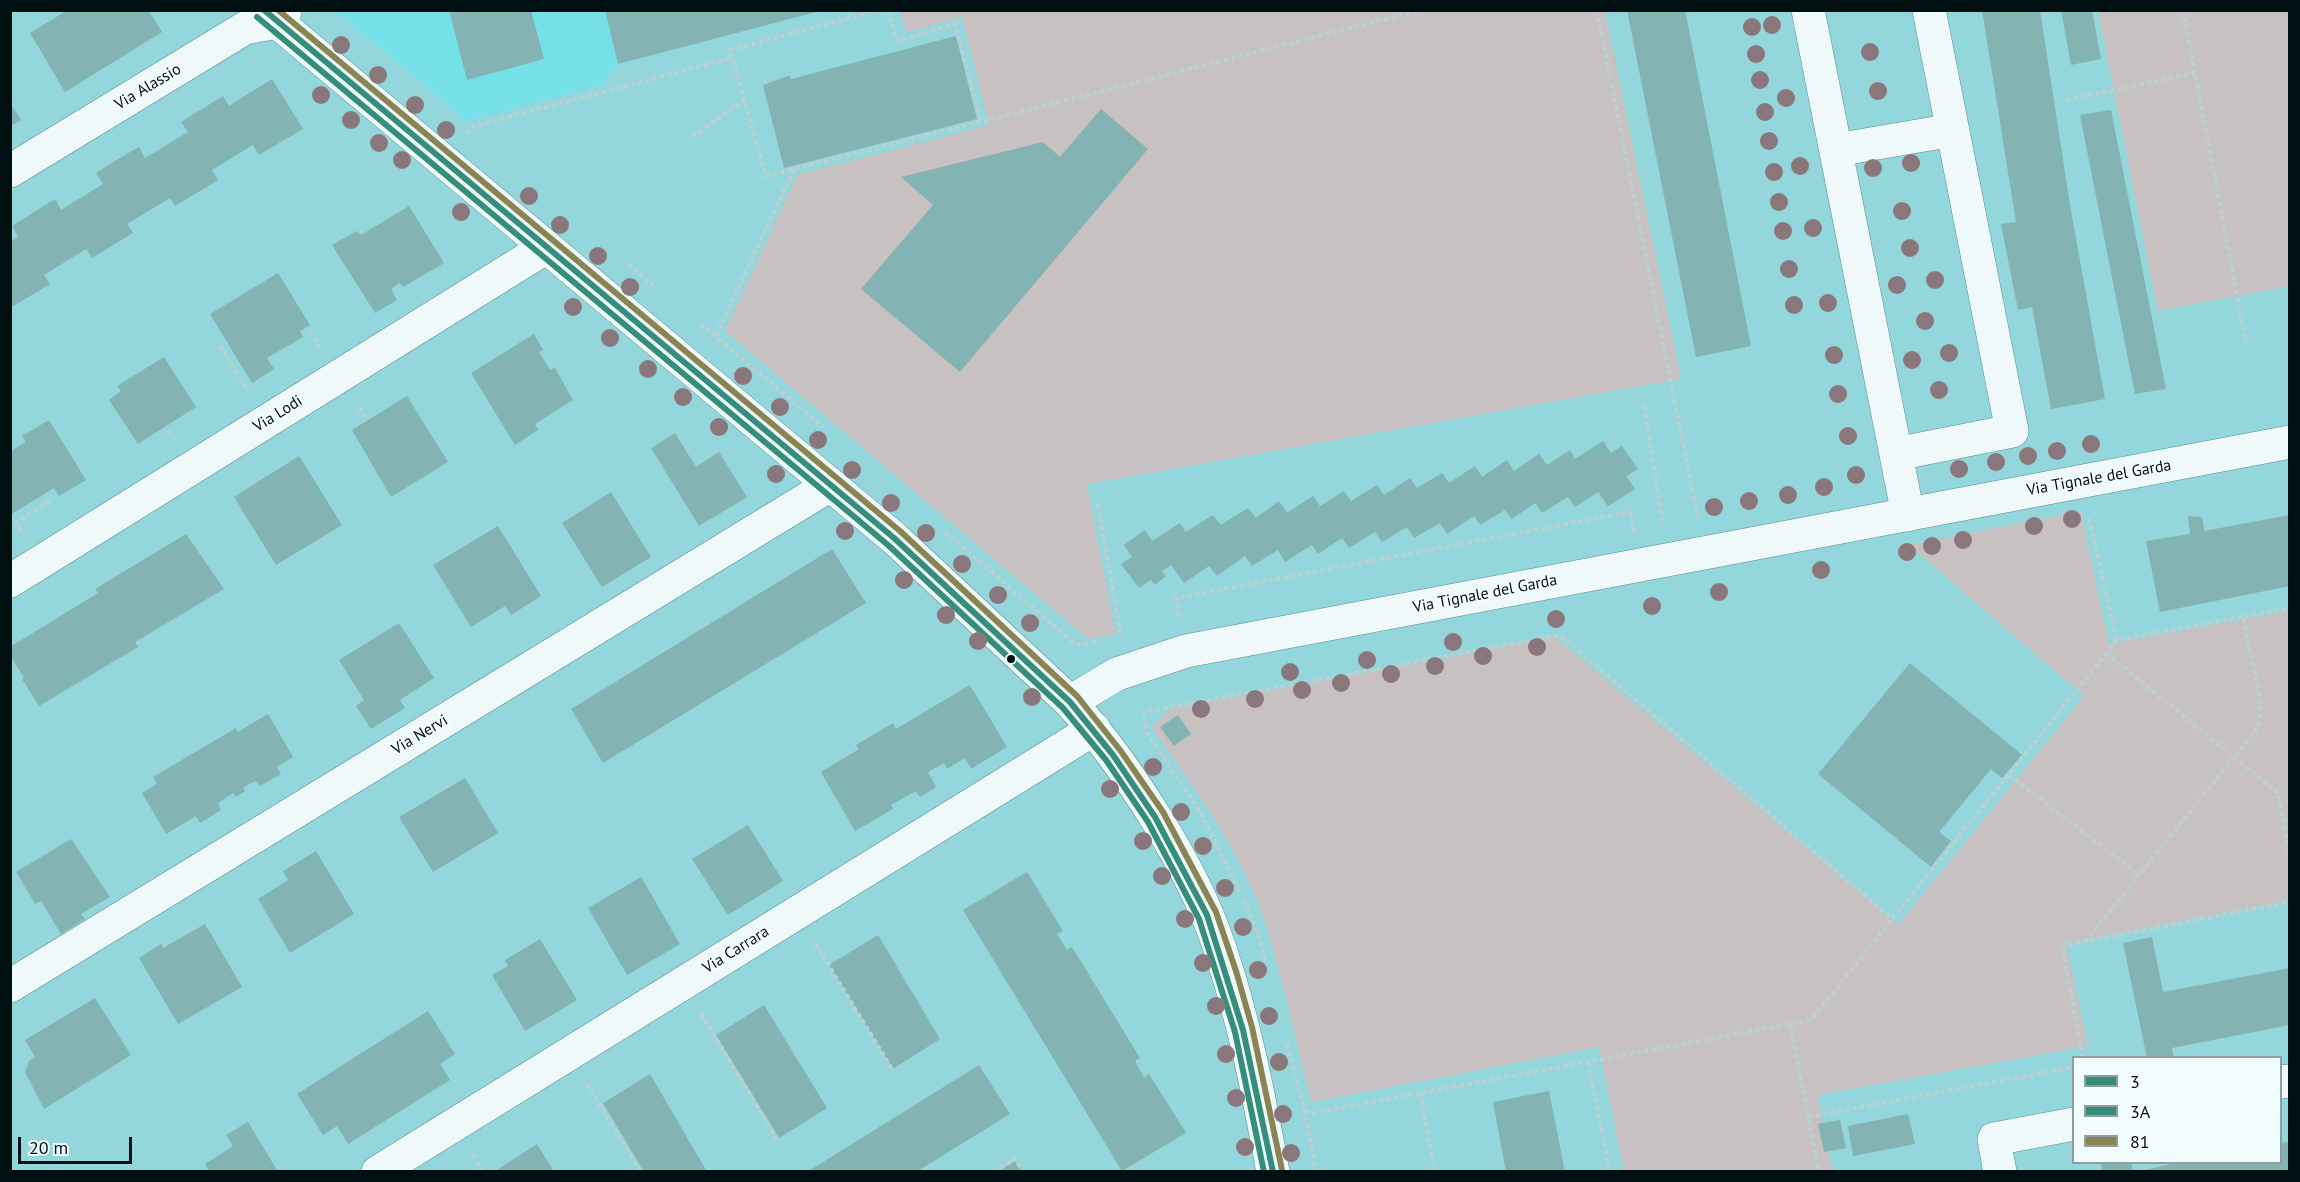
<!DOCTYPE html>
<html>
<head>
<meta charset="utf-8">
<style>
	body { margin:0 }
	#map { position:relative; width:2300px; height:1182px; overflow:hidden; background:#93d6db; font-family:"PT Sans",sans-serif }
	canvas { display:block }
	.frame { position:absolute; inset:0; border:12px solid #001012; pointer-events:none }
	.legend { position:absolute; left:2072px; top:1056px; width:210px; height:108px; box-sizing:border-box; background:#f2fdfd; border:2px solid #919e9f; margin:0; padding:8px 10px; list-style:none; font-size:18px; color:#001012 }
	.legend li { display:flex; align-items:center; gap:12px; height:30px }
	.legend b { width:30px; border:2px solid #919e9f }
	.scale { position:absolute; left:18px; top:1137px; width:114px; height:27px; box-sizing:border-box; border:3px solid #001012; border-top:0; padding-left:8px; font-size:18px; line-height:21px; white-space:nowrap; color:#001012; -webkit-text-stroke:4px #f2fdfd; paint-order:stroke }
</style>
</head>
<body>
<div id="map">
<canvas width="2300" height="1182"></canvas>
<div class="frame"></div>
<ul class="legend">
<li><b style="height:8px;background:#358d7c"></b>3</li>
<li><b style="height:8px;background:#358d7c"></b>3A</li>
<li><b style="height:8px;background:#898553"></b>81</li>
</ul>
<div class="scale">20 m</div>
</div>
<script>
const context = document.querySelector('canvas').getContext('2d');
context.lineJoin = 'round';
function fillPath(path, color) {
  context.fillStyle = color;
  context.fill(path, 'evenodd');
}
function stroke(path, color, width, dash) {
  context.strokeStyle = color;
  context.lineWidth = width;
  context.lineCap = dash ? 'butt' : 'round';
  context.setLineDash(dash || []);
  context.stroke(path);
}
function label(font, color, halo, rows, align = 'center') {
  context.font = font + ' "PT Sans",sans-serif';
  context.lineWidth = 5;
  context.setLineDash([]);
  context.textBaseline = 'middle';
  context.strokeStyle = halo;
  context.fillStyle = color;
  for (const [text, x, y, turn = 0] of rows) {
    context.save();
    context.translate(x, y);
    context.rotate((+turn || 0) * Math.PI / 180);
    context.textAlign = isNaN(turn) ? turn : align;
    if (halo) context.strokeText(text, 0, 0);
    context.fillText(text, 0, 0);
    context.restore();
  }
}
fillPath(new Path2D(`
	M336,11H823L619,64L602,84L468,121Z`), '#76e0e9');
fillPath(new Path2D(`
	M900,11H1605L1681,379L1087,484L1116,635L1088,639L725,331L797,175L989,125L962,17L907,32Z
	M2098,11H2289V286L2158,311Z
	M2081,511L2109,644L2289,611V900L2066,943L2088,1046L1818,1095L1832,1171H1624L1599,1047L1311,1102C1296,1043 1284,982 1266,925C1242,852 1195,789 1152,728L1168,710L1555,637L1898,925L2084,696L1909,545Z`), '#c8c1c2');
fillPath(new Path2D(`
	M68,10H148L162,32L65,92L30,33Z
	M449,10H531L544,59L467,80Z
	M605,10H820V11L618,64Z
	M1627,10H1685L1751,346L1696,357Z
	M1982,10H2040L2071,211L2105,399L2051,409L2032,307L2018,310L2001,224L2016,222Z
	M2061,10H2092L2101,59L2071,65Z
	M956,36L977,119L784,168L763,85L785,77L790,76L791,79Z
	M272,79L303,129L259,155L253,145L212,170L218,180L175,206L170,198L127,224L133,233L92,258L86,249L44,275L50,284L10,308V242L18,237L12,226L55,199L61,210L103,184L96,173L125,155L139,147L145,158L188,132L181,122L223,96L229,106Z
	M10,103L21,120L10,127Z
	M1101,109L1148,149L960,372L861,289L933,205L901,177L1043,142L1060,157Z
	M2111,110L2166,389L2135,394L2080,115Z
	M409,206L444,263L403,287L399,283L391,289L397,300L375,313L332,245L357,231L361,235Z
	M278,273L310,325L300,331L303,337L267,358L274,369L252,383L210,314Z
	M534,334L543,350L539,352L550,370L555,368L573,400L535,424L538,430L515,445L471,373Z
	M164,357L196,407L138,444L109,400L121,391L117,386Z
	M407,396L448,462L391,497L352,430Z
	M49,420L86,480L59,496L54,488L10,515V451L26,442L22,436Z
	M675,433L696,467L719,452L747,497L699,526L651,448Z
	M1603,441L1611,453L1622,446L1638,469L1626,476L1635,489L1608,506L1598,492L1575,507L1568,497L1542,513L1535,503L1512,519L1505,510L1480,525L1474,516L1447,534L1440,523L1414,538L1407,527L1382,542L1375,532L1349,548L1342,538L1318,554L1312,545L1285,562L1278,550L1252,566L1245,556L1217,576L1209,566L1184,583L1171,565L1162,571L1166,576L1155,585L1151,580L1139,588L1121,564L1132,557L1124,545L1145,530L1152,541L1180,523L1186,532L1213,515L1221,525L1248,508L1256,518L1279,501L1287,513L1313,496L1320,506L1344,491L1351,501L1377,485L1384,495L1410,478L1417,488L1442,473L1449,483L1475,466L1482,477L1507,460L1514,471L1539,454L1547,465L1570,450L1575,459Z
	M299,456L342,525L276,565L234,497Z
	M611,492L651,557L602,587L562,523Z
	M2290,515V586L2160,612L2146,541L2190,534L2188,516L2202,517L2204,531Z
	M498,526L541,596L511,615L505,606L471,627L433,565Z
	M186,534L224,589L135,642L138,647L39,706L22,679L24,678L10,655V647L98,593L95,589Z
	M832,549L866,603L603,763L571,709Z
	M399,623L434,678L400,700L405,708L371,729L356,706L364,700L339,660Z
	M1910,663L2022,755L2002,778L1991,769L1939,832L1951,841L1931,867L1818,774Z
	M970,685L1007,747L971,769L965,758L947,769L944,763L928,772L936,787L920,797L916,791L891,805L893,809L855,831L821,772L859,749L856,745L893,723L896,729Z
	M268,714L293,757L277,767L281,774L260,786L256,781L249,784L243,788L245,791L236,797L233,793L218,803L221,810L200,823L196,816L166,834L142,793L157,784L153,777L236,728L238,732Z
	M1178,715L1191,734L1174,746L1160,727Z
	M465,778L498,833L433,872L399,817Z
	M748,825L783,881L728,915L692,859Z
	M71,839L110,897L81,914L85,919L61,934L41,901L35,904L16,872Z
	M316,851L354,914L290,953L258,899L288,880L283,871Z
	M1027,872L1063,931L1057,934L1067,950L1072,947L1140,1058L1135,1061L1144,1078L1149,1074L1186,1133L1122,1171L963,910Z
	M641,877L680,944L627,975L588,908Z
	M205,924L242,987L178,1024L139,958L161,944L163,948Z
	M878,935L940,1039L893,1069L829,965Z
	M2152,937L2163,992L2290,968V1025L2172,1048L2174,1058H2147L2123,943Z
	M540,939L577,1000L525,1031L492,975L508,966L505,960Z
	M95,998L131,1055L44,1109L25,1072L29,1061L35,1057L25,1040Z
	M764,1005L827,1108L779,1138L716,1035Z
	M428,1011L455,1054L440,1064L450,1080L348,1144L337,1126L323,1135L297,1094Z
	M979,1065L1010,1114L916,1172H807Z
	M650,1074L707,1172H644L603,1103Z
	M1549,1091L1565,1172H1506L1493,1102Z
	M1908,1114L1915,1144L1853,1156L1848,1126Z
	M1840,1120L1846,1148L1824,1152L1818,1124Z
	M248,1122L278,1172H210L205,1164L233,1146L226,1135Z
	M2290,1142V1172H2137L2179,1162H2280V1143Z
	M537,1144L554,1172H494Z
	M1015,1161L1022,1172H998Z
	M2101,1162H2131L2133,1172H2102Z`), '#83b3b2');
const minor = new Path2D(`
	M263,10L894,538L1070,702C1125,763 1193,867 1219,946C1244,1019 1259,1096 1273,1172
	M1808,10L1908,515
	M1836,150L1953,130
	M10,171L245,28L277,22L285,12
	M1896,454L2012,431L1929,10
	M10,581L545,248
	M1070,702L1117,674L1186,651L2290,442
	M10,986L830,485
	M2280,1082L2290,1081
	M378,1172L1094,729
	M2000,1172L1994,1139L2074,1124`);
stroke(minor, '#588d91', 34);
stroke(new Path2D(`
	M879,10L730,50L766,176L1422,10
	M888,10L897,41L955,24L981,122
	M1597,10L1698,519
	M2183,10L2246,343
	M2066,100L2195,73
	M467,133L471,127L732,58
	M693,137L744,100
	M628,264L653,285
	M701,324L823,427
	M310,331L320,347
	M716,336L794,169
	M220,345L248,391
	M1644,406L1663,523
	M359,407L365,417
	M168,430L173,437
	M1098,504L1121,636
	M2089,518L2117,640
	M21,531L16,523L50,501
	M945,532L1072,641L1078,644L1097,642
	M1179,616L1176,598L1630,512L1634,531
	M2106,653L2278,793L2290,857
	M2009,775L2139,875
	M1239,891L1201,813L1147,733L1143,712L1560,635L1894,920
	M1244,900L1257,930L1265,961
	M2085,942L2259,726L2261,702L2243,617
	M815,943L892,1069
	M701,1014L777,1139
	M1790,1024L1819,1172
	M1287,1044L1305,1112L1316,1172
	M2083,1058L2062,946L2290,902
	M1588,1062L1610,1172
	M587,1084L641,1172
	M1420,1093L1435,1172
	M1305,1112L1313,1113L1811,1020L2117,640L2290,608
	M1808,1117L2074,1067
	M473,1155L483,1172
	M994,1172L1015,1159L1023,1172`), '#bcd0d2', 4, [4.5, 3]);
stroke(minor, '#eff9fa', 33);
stroke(new Path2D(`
	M264,10L894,538L1070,702L1113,755L1155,817L1207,915L1243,1030L1273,1172`), '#358d7c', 6);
stroke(new Path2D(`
	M257,17L888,545L1063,708L1106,760L1148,822L1199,919L1235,1032L1264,1172`), '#358d7c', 6);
stroke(new Path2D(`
	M278,10L900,531L1077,696L1120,750L1163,812L1216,912L1236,971L1252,1027L1282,1170`), '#898553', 6);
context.fillStyle = '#89777b';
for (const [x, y] of [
	[1772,25],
	[1752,27],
	[341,45],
	[1870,52],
	[1756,54],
	[378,75],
	[1760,80],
	[1878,91],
	[321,95],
	[1786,98],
	[415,105],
	[1765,112],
	[351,120],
	[446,130],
	[1769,141],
	[379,143],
	[402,160],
	[1911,163],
	[1800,166],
	[1873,168],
	[1774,172],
	[529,196],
	[1779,202],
	[1902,211],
	[461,212],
	[560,225],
	[1813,228],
	[1783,231],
	[1910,248],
	[598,256],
	[1789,269],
	[1935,280],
	[1897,285],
	[630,287],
	[1828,303],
	[1794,305],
	[573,307],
	[1925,321],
	[610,338],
	[1949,353],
	[1834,355],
	[1912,360],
	[648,369],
	[743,376],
	[1939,390],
	[1838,394],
	[683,397],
	[780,407],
	[719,427],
	[1848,436],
	[818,440],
	[2091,444],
	[2057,451],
	[2028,456],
	[1996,462],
	[1959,469],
	[852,470],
	[776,474],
	[1856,475],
	[1824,487],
	[1788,495],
	[1749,501],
	[891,503],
	[1714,507],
	[2072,519],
	[2034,526],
	[845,531],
	[926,533],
	[1963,540],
	[1932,546],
	[1907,552],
	[962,564],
	[1821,570],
	[904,580],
	[1719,592],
	[998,595],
	[1652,606],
	[946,615],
	[1556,619],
	[1030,623],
	[978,641],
	[1453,642],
	[1537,647],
	[1483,656],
	[1367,660],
	[1435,666],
	[1290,672],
	[1391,674],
	[1341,683],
	[1302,690],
	[1032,697],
	[1255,699],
	[1201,709],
	[1153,767],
	[1110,789],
	[1181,812],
	[1143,841],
	[1203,846],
	[1162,876],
	[1225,888],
	[1185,919],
	[1243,927],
	[1203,963],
	[1258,970],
	[1216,1006],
	[1269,1016],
	[1226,1054],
	[1279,1062],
	[1236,1098],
	[1283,1114],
	[1245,1147],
	[1291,1153]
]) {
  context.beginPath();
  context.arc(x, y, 9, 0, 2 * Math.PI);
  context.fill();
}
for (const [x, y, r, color] of [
	[1011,659,5,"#001012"]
]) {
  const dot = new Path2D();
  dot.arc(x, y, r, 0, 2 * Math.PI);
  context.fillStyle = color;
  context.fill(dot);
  stroke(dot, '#f2fdfd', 2);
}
label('16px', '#001012', '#f2fdfd', [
	["Via Alassio",148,87,-31],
	["Via Lodi",278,414,-32],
	["Via Tignale del Garda",2099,478,-10],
	["Via Tignale del Garda",1485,594,-11],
	["Via Nervi",420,735,-31],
	["Via Carrara",736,950,-32]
]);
</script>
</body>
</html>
